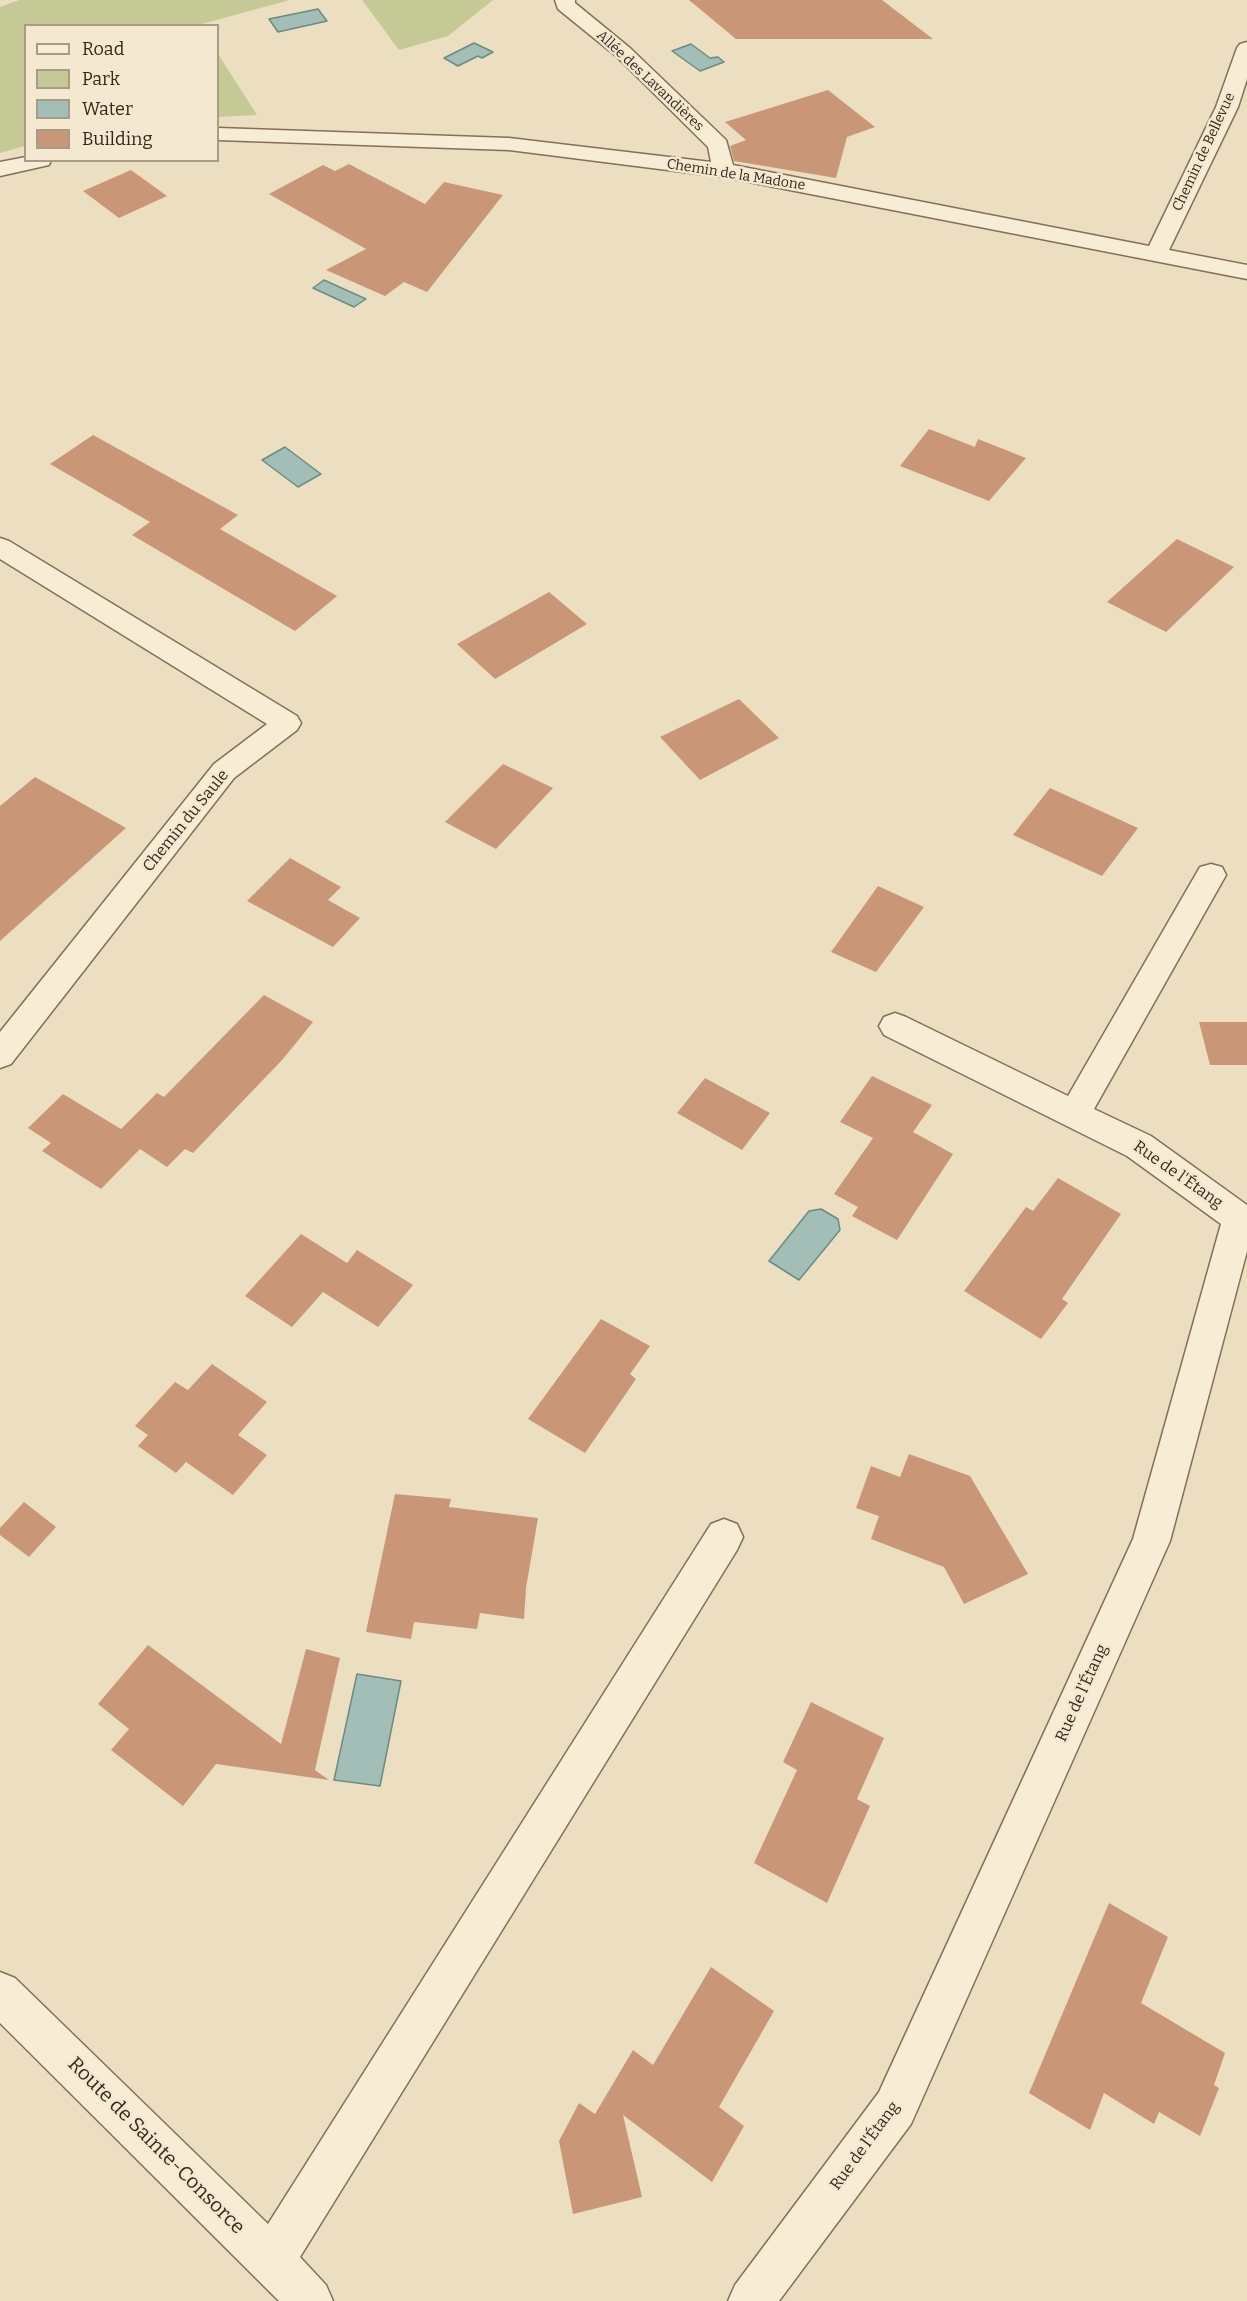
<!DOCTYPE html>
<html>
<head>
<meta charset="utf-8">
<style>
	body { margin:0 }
	#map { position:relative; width:1247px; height:2301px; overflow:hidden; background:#ecdec1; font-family:Bitter,serif }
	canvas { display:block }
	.legend { position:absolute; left:24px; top:24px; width:195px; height:138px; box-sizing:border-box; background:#f4e8d0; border:2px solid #a89b88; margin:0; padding:8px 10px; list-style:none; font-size:18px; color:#35281d }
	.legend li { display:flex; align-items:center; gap:12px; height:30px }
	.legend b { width:30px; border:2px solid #a89b88 }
</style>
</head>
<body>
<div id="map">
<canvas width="1247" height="2301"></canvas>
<ul class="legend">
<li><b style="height:8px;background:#f7ecd4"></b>Road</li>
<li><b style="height:16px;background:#c5c996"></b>Park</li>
<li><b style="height:16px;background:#a3beb6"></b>Water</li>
<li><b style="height:16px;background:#c99778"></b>Building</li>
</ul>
</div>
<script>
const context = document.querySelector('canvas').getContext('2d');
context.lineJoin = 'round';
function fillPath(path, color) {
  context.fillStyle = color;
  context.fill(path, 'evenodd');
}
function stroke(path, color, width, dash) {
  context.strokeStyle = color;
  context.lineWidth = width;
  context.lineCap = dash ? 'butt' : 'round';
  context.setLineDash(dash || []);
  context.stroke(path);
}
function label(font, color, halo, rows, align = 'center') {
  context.font = font + ' Bitter,serif';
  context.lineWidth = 5;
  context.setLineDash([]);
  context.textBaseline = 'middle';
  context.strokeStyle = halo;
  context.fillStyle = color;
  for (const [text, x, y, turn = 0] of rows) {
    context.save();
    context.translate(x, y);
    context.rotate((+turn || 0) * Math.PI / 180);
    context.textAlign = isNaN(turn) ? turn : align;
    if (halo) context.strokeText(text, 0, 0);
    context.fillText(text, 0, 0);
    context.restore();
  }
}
fillPath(new Path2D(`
	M19,0H290L198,25L26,26L25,146L0,153V7Z
	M362,0H493L448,36L399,50Z
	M218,54L257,115L218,117Z`), '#c5c996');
const water = new Path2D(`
	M318,9L327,21L278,32L269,19Z
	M474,43L493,52L482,58L478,56L458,66L444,58Z
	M691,44L710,58L718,57L724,62L700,71L672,51Z
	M324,280L366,299L354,307L313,288Z
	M285,447L321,474L298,487L262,460Z
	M821,1209L838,1219L840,1230L799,1280L769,1261L809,1211Z
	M357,1674L401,1681L380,1786L334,1780Z`);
fillPath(water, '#a3beb6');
stroke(water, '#6b8c83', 1.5);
fillPath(new Path2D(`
	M689,0H882L933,39H736Z
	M828,90L875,127L847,137L836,178L734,161L730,146L746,140L725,122Z
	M349,164L425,204L444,182L503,195L427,292L404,282L385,296L326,270L366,249L269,194L323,165L335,171Z
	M131,170L167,196L119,218L83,191Z
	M929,429L975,447L978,439L1026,458L989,501L900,466Z
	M93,435L238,515L220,529L337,596L295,631L132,535L150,522L50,464Z
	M1177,539L1234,567L1166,632L1107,602Z
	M549,592L587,624L495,679L457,644Z
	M739,699L779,738L700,780L660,737Z
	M503,764L553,788L496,849L445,822Z
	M35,777L126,828L0,941V806Z
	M1050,788L1138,828L1102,876L1013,835Z
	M290,858L341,887L328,900L360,918L333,947L247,901Z
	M878,886L924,907L876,972L831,952Z
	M264,995L313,1022L283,1059L193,1153L185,1149L167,1167L140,1149L101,1189L42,1151L51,1143L28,1128L63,1094L121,1129L157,1093L164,1097Z
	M1199,1022H1247V1065H1210Z
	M872,1076L932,1105L913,1132L953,1154L897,1240L852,1216L858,1207L834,1194L873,1138L840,1122Z
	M705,1078L770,1113L742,1150L677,1113Z
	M1058,1178L1121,1214L1062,1299L1068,1303L1041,1339L964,1291L1026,1207L1033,1211Z
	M301,1234L347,1263L357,1250L413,1285L378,1327L323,1292L292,1327L245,1296Z
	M601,1319L650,1346L630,1374L636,1379L585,1453L528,1419Z
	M212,1364L267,1402L238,1435L267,1455L233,1495L186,1462L176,1473L138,1446L148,1435L135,1426L175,1382L188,1390Z
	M909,1454L970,1476L1028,1574L964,1604L944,1567L871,1539L879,1516L856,1508L871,1466L900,1477Z
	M395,1494L451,1499L449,1507L538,1518L526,1588L524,1619L480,1613L477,1629L414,1622L411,1639L366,1632Z
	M24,1502L56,1527L29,1557L0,1535V1528Z
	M148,1645L281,1744L306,1649L340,1658L315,1770L329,1780L216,1764L183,1806L111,1750L129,1729L98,1704Z
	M811,1702L884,1738L857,1799L870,1806L827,1903L754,1863L797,1770L783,1762Z
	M1109,1903L1168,1937L1141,2003L1225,2053L1214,2085L1219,2088L1200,2136L1159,2112L1154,2124L1104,2093L1090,2130L1029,2093Z
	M711,1967L774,2011L719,2107L744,2126L712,2182L623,2115L642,2197L573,2214L559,2141L579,2103L595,2114L633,2050L653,2065Z`), '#c99778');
const minor = new Path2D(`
	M555,0H575V3L630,48L726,140L733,165L1149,246L1216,107L1237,48L1240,44L1247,42V79L1238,107L1169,250L1247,265V279L723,177L509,150L218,140V128L509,138L711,162L708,147L616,56L558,9Z
	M26,157V160H51L49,165L0,176V162Z
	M0,538L9,541L297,716L301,723L297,730L234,778L11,1064L0,1068V1032L214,764L267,724L0,559Z
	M1211,864L1222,867L1226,875L1094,1109L1151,1136L1247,1205V1251L1170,1541L911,2124L779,2301H728L735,2285L879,2092L1133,1539L1221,1224L1127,1156L884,1035L879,1026L884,1017L895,1013L906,1017L1068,1096L1200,867Z
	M724,1519L737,1524L743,1537L737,1550L300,2257L326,2285L333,2301H279L0,2023V1972L15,1978L268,2224L711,1524Z`);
stroke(minor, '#856f59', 3);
fillPath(minor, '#f7ecd4');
label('14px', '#35281d', '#f4e8d0', [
	["Allée des Lavandières",650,81,43],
	["Chemin de Bellevue",1204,152,-65],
	["Chemin de la Madone",736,175,9]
]);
label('16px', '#35281d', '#f4e8d0', [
	["Chemin du Saule",186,821,-51],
	["Rue de l'Étang",1178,1175,35],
	["Rue de l'Étang",1082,1693,-66],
	["Rue de l'Étang",865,2146,-54]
]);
label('20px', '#35281d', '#f4e8d0', [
	["Route de Sainte-Consorce",156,2146,45]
]);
</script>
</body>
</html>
